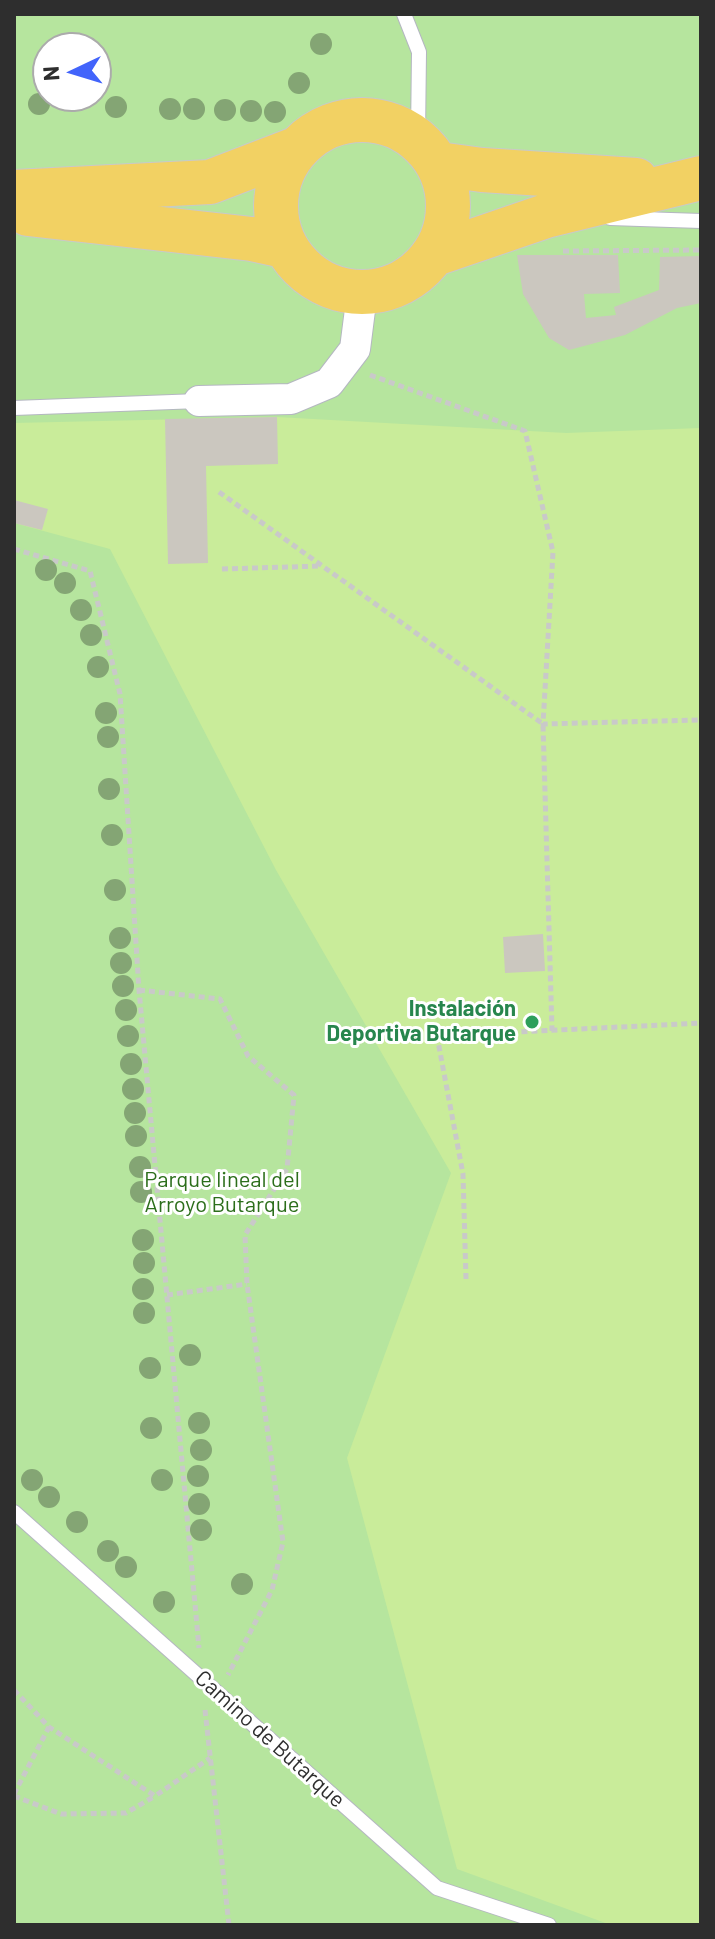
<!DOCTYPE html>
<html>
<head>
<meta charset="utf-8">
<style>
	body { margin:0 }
	#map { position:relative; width:715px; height:1939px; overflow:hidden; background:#efe9e1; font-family:Barlow,sans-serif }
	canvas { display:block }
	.frame { position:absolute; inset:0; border:16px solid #2e2e2e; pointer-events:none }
	.north { position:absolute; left:32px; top:32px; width:80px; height:80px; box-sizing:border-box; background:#fff; border:2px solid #ababab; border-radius:50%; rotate:266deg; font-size:22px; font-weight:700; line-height:32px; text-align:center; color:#2e2e2e }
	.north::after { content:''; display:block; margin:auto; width:28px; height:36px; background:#4264fb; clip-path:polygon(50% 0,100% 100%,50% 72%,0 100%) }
</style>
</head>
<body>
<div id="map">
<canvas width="715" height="1939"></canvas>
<div class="frame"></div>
<div class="north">N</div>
</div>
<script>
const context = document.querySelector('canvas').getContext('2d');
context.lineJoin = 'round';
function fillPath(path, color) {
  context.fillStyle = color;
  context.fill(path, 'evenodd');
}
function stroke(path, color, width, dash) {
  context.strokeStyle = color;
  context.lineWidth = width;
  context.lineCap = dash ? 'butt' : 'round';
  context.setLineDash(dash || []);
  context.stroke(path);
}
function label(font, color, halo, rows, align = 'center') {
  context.font = font + ' Barlow,sans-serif';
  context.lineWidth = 6;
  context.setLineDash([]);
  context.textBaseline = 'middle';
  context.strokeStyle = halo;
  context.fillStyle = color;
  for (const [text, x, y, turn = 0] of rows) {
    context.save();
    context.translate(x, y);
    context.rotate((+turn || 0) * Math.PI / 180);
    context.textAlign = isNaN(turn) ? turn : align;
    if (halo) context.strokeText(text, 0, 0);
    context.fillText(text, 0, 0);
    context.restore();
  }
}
fillPath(new Path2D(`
	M14,14H701V1925H14ZM48,48H96V96H48Z`), '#b6e59e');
fillPath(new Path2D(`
	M277,417L566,433L701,428V1925H611L457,1869L347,1458L451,1173L276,870L110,549L14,523V423Z`), '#c9ec9a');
fillPath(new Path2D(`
	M517,255H618L620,293L584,294L586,318L616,315L614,307L659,290L660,257L701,256V303L677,308L625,335L569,350L549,338L523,294Z
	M277,417L278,464L206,466L208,563L168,564L165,419Z
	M14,500L48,509L42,530L14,523Z
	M543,934L545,971L505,973L503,937Z`), '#cbc7bf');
const service = new Path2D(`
	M404,14L419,52L418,136
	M610,218L701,221
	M14,408L199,401
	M14,1512L437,1888L549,1925`);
const minor = new Path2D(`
	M199,401L291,399L329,383L355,349L362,294`);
const primary = new Path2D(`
	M276 206a86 86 0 1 1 172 0a86 86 0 1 1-172 0Z
	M438,164L482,170L636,180
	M14,192L210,182L296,149
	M28,214L252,239L284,246
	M435,254L546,216L701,178`);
stroke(service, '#b4b7c1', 16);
stroke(minor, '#b4b7c1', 32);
stroke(primary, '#c9c9c9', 46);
stroke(new Path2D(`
	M563,251L701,250
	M370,375L525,431L553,552L543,724L701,720
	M219,492L543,724L552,1031
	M14,549L90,571L120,694L139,990L199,1648
	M222,569L321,566
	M139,990L220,999L248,1056L294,1095L287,1169L245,1235L247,1284L283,1542L272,1590L228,1675
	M466,1279L463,1174L437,1036L701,1023
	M167,1295L247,1284
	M14,1690L49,1727L155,1796L210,1758
	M205,1710L229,1925
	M14,1794L49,1727
	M14,1796L61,1814L126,1813L155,1796`), '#c9c9c9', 5, [6, 4]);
stroke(service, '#fff', 14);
stroke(minor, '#fff', 30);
stroke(primary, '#f2d163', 44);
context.fillStyle = '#84a574';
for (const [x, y] of [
	[321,44],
	[299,83],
	[39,104],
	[116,107],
	[170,109],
	[194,109],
	[225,110],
	[251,111],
	[275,112],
	[46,570],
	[65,583],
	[81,610],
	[91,635],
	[98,667],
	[106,713],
	[108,737],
	[109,789],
	[112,835],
	[115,890],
	[120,938],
	[121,963],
	[123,986],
	[126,1010],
	[128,1036],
	[131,1064],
	[133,1089],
	[135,1113],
	[136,1136],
	[140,1167],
	[141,1192],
	[143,1240],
	[144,1263],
	[143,1289],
	[144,1313],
	[190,1355],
	[150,1368],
	[199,1423],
	[151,1428],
	[201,1450],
	[198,1476],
	[32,1480],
	[162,1480],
	[49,1497],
	[199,1504],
	[77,1522],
	[201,1530],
	[108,1551],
	[126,1567],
	[242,1584],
	[164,1602]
]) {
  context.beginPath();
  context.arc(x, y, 11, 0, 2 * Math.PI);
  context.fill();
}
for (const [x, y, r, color] of [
	[532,1022,8,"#2e9e5b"]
]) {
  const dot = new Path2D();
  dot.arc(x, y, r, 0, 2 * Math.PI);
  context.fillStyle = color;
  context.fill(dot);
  stroke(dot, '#fff', 3);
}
label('bold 22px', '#27864d', '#fff', [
	["Instalación",516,1009],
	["Deportiva Butarque",516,1034]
], 'right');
label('22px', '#2c6e1b', '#fff', [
	["Parque lineal del",222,1180],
	["Arroyo Butarque",222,1205]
]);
label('22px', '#2e2e2e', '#fff', [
	["Camino de Butarque",270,1739,42]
]);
</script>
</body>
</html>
